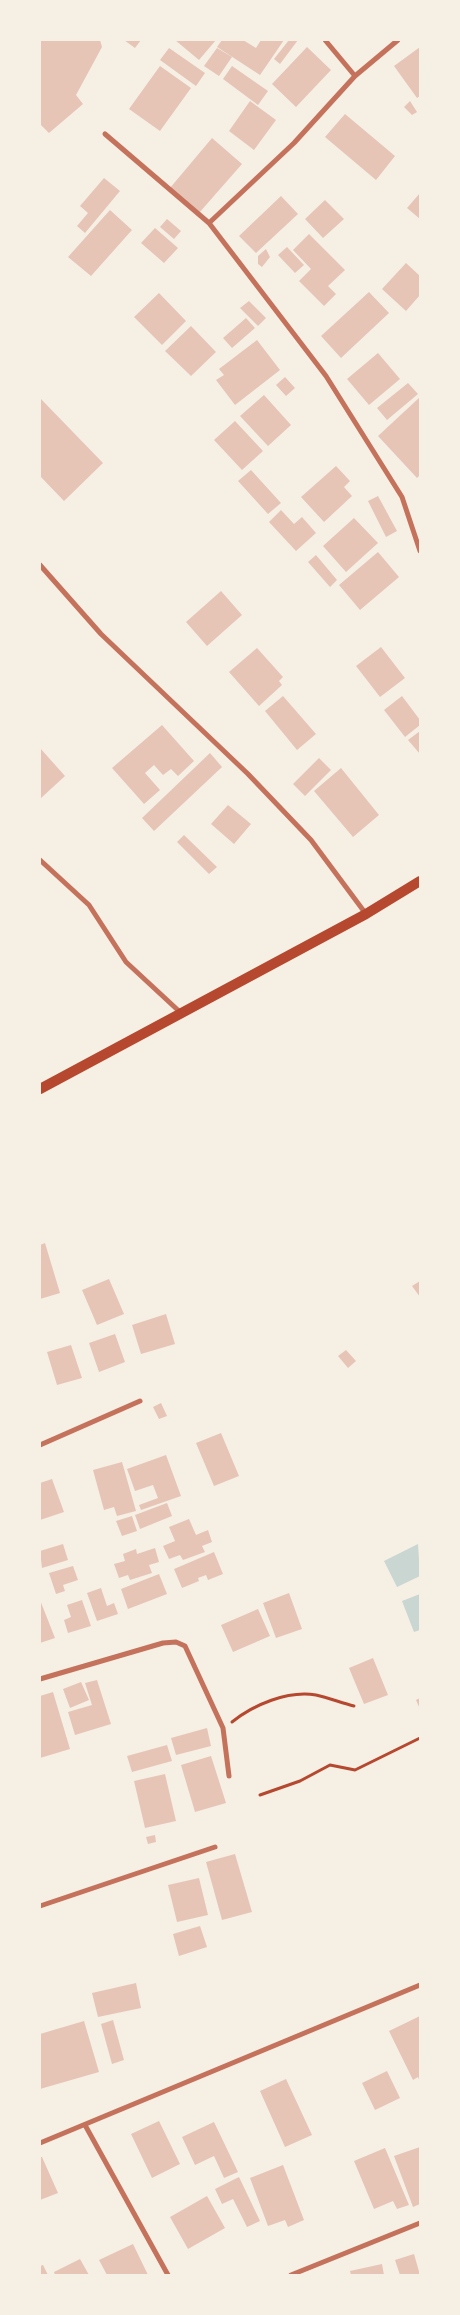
<!DOCTYPE html>
<html>
<head>
<meta charset="utf-8">
<style>
	body { margin:0 }
	#map { position:relative; width:460px; height:2315px; overflow:hidden; background:#f6efe4; font-family:"DM Sans",sans-serif }
	canvas { display:block }
	.frame { position:absolute; inset:0; border:41px solid #f6efe4; pointer-events:none }
</style>
</head>
<body>
<div id="map">
<canvas width="460" height="2315"></canvas>
<div class="frame"></div>
</div>
<script>
const context = document.querySelector('canvas').getContext('2d');
context.lineJoin = 'round';
function fillPath(path, color) {
  context.fillStyle = color;
  context.fill(path, 'evenodd');
}
function stroke(path, color, width, dash) {
  context.strokeStyle = color;
  context.lineWidth = width;
  context.lineCap = dash ? 'butt' : 'round';
  context.setLineDash(dash || []);
  context.stroke(path);
}
fillPath(new Path2D(`
	M418,1544L420,1576L397,1587L384,1561Z
	M420,1594V1630L414,1632L402,1601Z`), '#c9d6d2');
fillPath(new Path2D(`
	M40,40H100L102,47L76,95L83,104L49,133L40,124Z
	M124,40H141L135,48Z
	M175,40H216L199,60Z
	M222,40H243L256,48L261,40H284L260,75L217,47Z
	M289,40H298L280,64L274,59Z
	M307,47L331,70L296,107L272,84Z
	M420,47V96L417,98L394,66Z
	M169,48L205,73L196,86L160,60Z
	M217,48L232,57L219,76L204,66Z
	M160,66L191,88L160,131L129,109Z
	M232,66L268,91L258,105L223,79Z
	M250,101L276,120L254,150L229,131Z
	M410,101L417,112L412,115L404,107Z
	M345,114L395,156L376,180L325,137Z
	M212,138L242,164L199,213L170,188Z
	M104,178L120,191L85,233L77,226L88,213L80,206Z
	M420,193V219L407,208Z
	M281,196L298,214L256,253L239,236Z
	M325,200L344,219L323,238L305,219Z
	M110,210L132,230L91,276L68,257Z
	M167,219L181,231L174,239L160,227Z
	M155,228L178,248L164,263L141,243Z
	M309,234L345,270L328,286L336,294L324,306L299,281L311,269L293,250Z
	M287,247L304,265L295,273L278,255Z
	M266,249L270,257L262,267L258,264V256Z
	M406,263L420,276V295L406,311L382,289Z
	M369,292L389,313L341,358L321,336Z
	M159,293L186,321L162,345L134,317Z
	M249,301L266,318L258,326L240,308Z
	M246,318L255,328L232,348L223,338Z
	M191,326L216,352L191,376L165,351Z
	M257,340L280,370L235,405L216,380L224,375L219,369Z
	M378,353L400,379L369,405L347,379Z
	M285,377L295,388L286,396L276,385Z
	M408,383L418,394L387,420L377,408Z
	M264,395L291,425L268,446L240,416Z
	M420,397V475L417,478L378,436Z
	M40,398L103,463L64,501L40,476Z
	M235,421L263,451L242,470L214,440Z
	M336,466L350,481L344,487L352,496L324,522L301,497Z
	M251,470L281,503L268,514L238,481Z
	M378,496L397,531L386,537L368,501Z
	M281,510L294,524L302,517L316,533L296,551L269,522Z
	M354,518L378,543L346,572L323,546Z
	M378,552L399,577L360,610L339,585Z
	M316,555L337,580L330,587L308,562Z
	M221,591L242,615L207,646L186,622Z
	M381,647L405,678L380,697L356,666Z
	M257,648L283,677L279,681L282,685L259,706L229,672Z
	M283,696L316,734L297,750L265,711Z
	M402,696L420,720V725L405,737L384,710Z
	M162,725L194,761L178,776L171,769L163,775L154,765L145,773L160,790L144,804L112,768Z
	M420,731V754L408,740Z
	M40,748L65,776L40,799Z
	M210,753L222,767L154,831L142,818Z
	M319,758L331,770L305,796L293,784Z
	M341,768L379,815L353,837L314,791Z
	M228,805L251,824L234,844L211,824Z
	M184,835L217,867L209,874L177,842Z
	M45,1243L60,1293L40,1299V1245Z
	M109,1279L124,1314L97,1325L82,1290Z
	M420,1281V1297L412,1286Z
	M166,1314L175,1344L141,1354L132,1325Z
	M115,1334L125,1362L99,1372L89,1343Z
	M71,1345L82,1378L57,1385L47,1352Z
	M346,1350L356,1361L348,1368L338,1356Z
	M161,1403L167,1416L159,1419L153,1407Z
	M221,1433L239,1476L214,1486L196,1443Z
	M166,1455L181,1496L141,1510L139,1505L158,1498L153,1485L135,1491L127,1469Z
	M122,1462L136,1511L117,1516L114,1507L104,1510L93,1470Z
	M52,1479L64,1512L40,1520V1483Z
	M167,1503L172,1516L140,1529L135,1515Z
	M132,1516L137,1531L122,1536L116,1521Z
	M189,1519L196,1535L208,1530L212,1542L202,1546L205,1552L183,1560L180,1555L169,1559L163,1546L175,1541L169,1527Z
	M63,1544L68,1560L42,1568L40,1551Z
	M155,1548L159,1562L149,1565L152,1573L130,1580L128,1575L119,1578L114,1564L125,1561L123,1554L136,1549L137,1554Z
	M214,1552L223,1574L208,1580L206,1575L198,1578L199,1581L182,1588L174,1569Z
	M73,1566L78,1580L63,1585L65,1591L56,1594L49,1573Z
	M159,1574L167,1594L128,1609L121,1589Z
	M101,1588L107,1606L114,1603L118,1614L97,1621L87,1593Z
	M289,1593L302,1629L276,1638L263,1603Z
	M40,1600L55,1638L40,1643Z
	M82,1600L91,1626L68,1633L64,1620L71,1617L67,1605Z
	M258,1609L270,1636L233,1652L221,1625Z
	M373,1658L388,1695L364,1704L349,1668Z
	M97,1680L111,1724L75,1735L68,1712L92,1705L85,1683Z
	M81,1682L89,1700L70,1708L63,1689Z
	M53,1692L70,1749L40,1758V1696Z
	M420,1698V1709L416,1700Z
	M207,1728L211,1746L176,1755L171,1738Z
	M167,1745L172,1761L132,1772L127,1756Z
	M211,1756L226,1803L195,1812L181,1765Z
	M165,1774L176,1821L145,1828L134,1781Z
	M155,1835L156,1842L148,1844L146,1837Z
	M235,1854L252,1912L222,1920L206,1862Z
	M199,1878L208,1915L177,1922L168,1885Z
	M200,1926L207,1947L179,1956L173,1934Z
	M136,1983L141,2008L98,2017L92,1993Z
	M420,2016V2082L418,2077L413,2080L389,2031Z
	M113,2020L124,2060L112,2064L101,2024Z
	M84,2021L99,2072L40,2089V2034Z
	M387,2071L400,2098L375,2110L362,2083Z
	M286,2079L312,2135L285,2147L260,2091Z
	M159,2121L180,2164L152,2178L131,2134Z
	M214,2122L238,2172L224,2178L214,2156L195,2165L182,2137Z
	M420,2147V2204L413,2207L394,2156Z
	M385,2148L409,2205L397,2209L393,2201L374,2209L354,2161Z
	M40,2157H42L58,2193L40,2200Z
	M283,2165L304,2220L288,2227L285,2220L268,2226L250,2178Z
	M239,2177L260,2221L247,2227L233,2199L222,2204L215,2189Z
	M207,2196L225,2228L188,2249L170,2217Z
	M133,2244L148,2275H107L99,2260Z
	M414,2254L420,2275H400L395,2260Z
	M80,2259L89,2275H55L54,2272Z
	M382,2264L384,2275H351L350,2271Z
	M43,2265L48,2275H40V2266Z`), '#e6c5b7');
stroke(new Path2D(`
	M232,1722C253,1705 288,1690 316,1695C329,1698 342,1703 354,1706
	M260,1795L300,1781L330,1765L355,1770L420,1738`), '#b5482f', 3);
stroke(new Path2D(`
	M325,40L355,76
	M105,134L209,223L326,376L402,497L420,551
	M209,223L294,143L355,76L398,40
	M40,565L101,634L248,774L311,840L366,914
	M40,860L89,905L126,962L181,1013
	M40,1445L140,1401
	M40,1679L163,1643L176,1642L185,1646L223,1728L229,1776
	M40,1906L215,1847
	M85,2125L168,2275
	M40,2143L420,1985
	M291,2275L420,2223`), '#c5725c', 5);
stroke(new Path2D(`
	M40,1089L366,914L420,881`), '#b5482f', 10);
</script>
</body>
</html>
